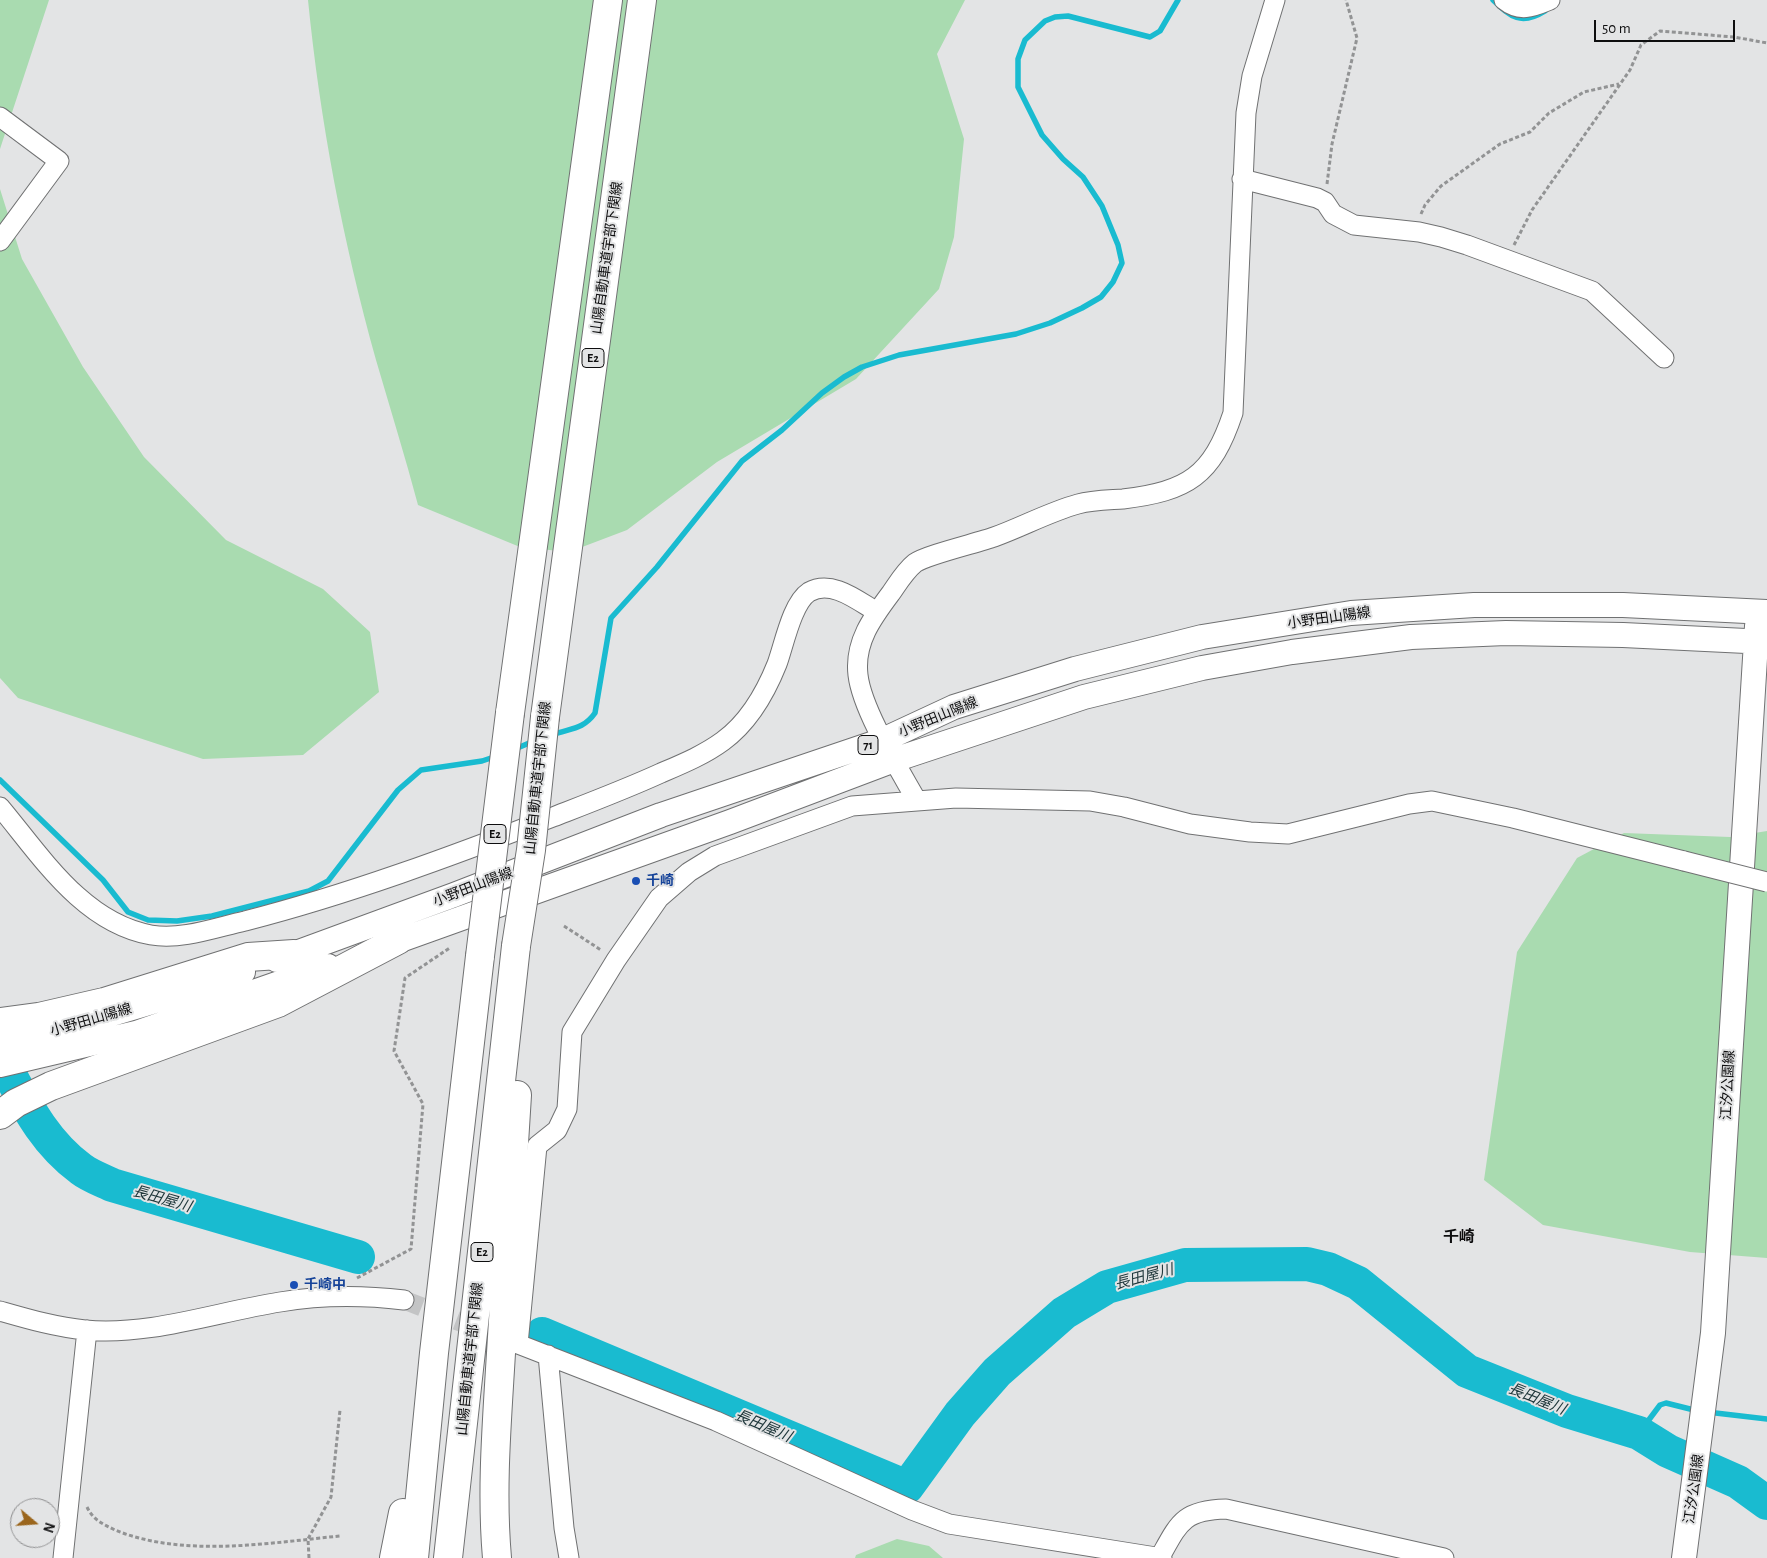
<!DOCTYPE html>
<html>
<head>
<meta charset="utf-8">
<style>
	body { margin:0 }
	#map { position:relative; width:1767px; height:1558px; overflow:hidden; background:#e3e4e5; font-family:"Alegreya Sans",sans-serif }
	canvas { display:block }
	.north { position:absolute; left:10px; top:1498px; width:50px; height:50px; box-sizing:border-box; background:#e3e4e5; border:1px solid #8e8e8f; border-radius:50%; rotate:108deg; font-size:14px; font-weight:700; line-height:20px; text-align:center; color:#0e0e0f }
	.north::after { content:''; display:block; margin:auto; width:18px; height:22px; background:#9b661d; clip-path:polygon(50% 0,100% 100%,50% 72%,0 100%) }
	.scale { position:absolute; left:1594px; top:20px; width:141px; height:22px; box-sizing:border-box; border:2px solid #0e0e0f; border-top:0; padding-left:6px; font-size:15px; line-height:18px; white-space:nowrap; color:#0e0e0f; -webkit-text-stroke:4px #e3e4e5; paint-order:stroke }
</style>
</head>
<body>
<div id="map">
<canvas width="1767" height="1558"></canvas>
<div class="north">N</div>
<div class="scale">50 m</div>
</div>
<script>
const context = document.querySelector('canvas').getContext('2d');
context.lineJoin = 'round';
function fillPath(path, color) {
  context.fillStyle = color;
  context.fill(path, 'evenodd');
}
function stroke(path, color, width, dash) {
  context.strokeStyle = color;
  context.lineWidth = width;
  context.lineCap = dash ? 'butt' : 'round';
  context.setLineDash(dash || []);
  context.stroke(path);
}
function label(font, color, halo, rows, align = 'center') {
  context.font = font + ' "Alegreya Sans","Noto Sans JP",sans-serif';
  context.lineWidth = 4;
  context.setLineDash([]);
  context.textBaseline = 'middle';
  context.strokeStyle = halo;
  context.fillStyle = color;
  for (const [text, x, y, turn = 0] of rows) {
    context.save();
    context.translate(x, y);
    context.rotate((+turn || 0) * Math.PI / 180);
    context.textAlign = isNaN(turn) ? turn : align;
    if (halo) context.strokeText(text, 0, 0);
    context.fillText(text, 0, 0);
    context.restore();
  }
}
fillPath(new Path2D(`
	M0,0H49L0,149Z
	M308,0H965L937,54L964,139L954,237L939,289L856,379L717,462L627,530L569,552L520,547L418,505C405,456 390,408 376,360C343,242 320,121 308,0Z
	M0,189L22,259L83,367L144,457L226,540L323,589L370,632L379,692L303,755L203,759L18,698L0,678Z
	M1767,831V1258L1690,1252L1543,1225L1484,1180L1517,952L1577,858L1624,833L1730,837Z
	M897,1539L929,1546L943,1558H855L856,1555Z`), '#a9dbb0');
stroke(new Path2D(`
	M1493,0C1511,17 1521,26 1545,11
	M552,735C570,728 583,730 595,713L611,618L657,567L742,461L782,430L822,393L844,377L862,367L899,355L1016,334L1050,323L1082,308L1101,297L1113,282L1122,263L1118,245L1102,206L1083,177L1063,159L1042,135L1018,87V59L1025,40L1045,21L1055,17L1068,16L1150,37L1160,31L1178,0
	M515,749L534,741
	M0,780L103,880L128,912L148,920L177,921L212,916L309,891L328,881L398,790L421,770L482,761L497,756
	M1707,1412L1767,1419
	M1639,1433L1660,1405L1666,1403L1698,1411`), '#19bbd0', 5.5);
stroke(new Path2D(`
	M10,1075C29,1111 48,1145 81,1169C90,1176 102,1180 112,1185L358,1257
	M542,1334L907,1487L960,1414L997,1372L1064,1313L1107,1287L1185,1265L1307,1264L1328,1269L1358,1283L1467,1371L1567,1411L1639,1433L1668,1451L1738,1482L1767,1503`), '#19bbd0', 34);
stroke(new Path2D(`
	M404,1300L512,1342`), '#c3c4c5', 19, [19, 9]);
const minor = new Path2D(`
	M1504,0C1520,13 1533,7 1550,0
	M0,117L59,161L0,241
	M1242,179L1317,198L1325,202L1333,214L1354,225L1419,232L1441,237L1467,245L1592,291L1664,358
	M917,801C899,769 862,710 858,675C854,642 873,617 891,593C898,583 905,571 915,563C926,555 977,543 994,537C1022,527 1049,512 1078,504C1092,500 1109,500 1123,499C1188,491 1212,476 1233,413L1246,113L1252,76L1275,0
	M0,807C41,856 83,923 151,935C182,940 214,928 245,921C350,894 452,856 553,817C589,803 626,789 661,773C682,764 704,755 723,741C749,722 765,694 777,664C784,645 792,603 809,592C832,579 858,601 877,612
	M0,1311C28,1319 55,1327 85,1330C150,1336 216,1312 280,1302C321,1295 362,1295 404,1300
	M548,1355L564,1528L569,1558
	M1160,1557C1179,1523 1183,1510 1226,1509L1444,1558
	M63,1558L87,1330
	M1162,1558L949,1524L912,1510L716,1421L518,1344L537,1146L557,1130L567,1109L572,1032L616,960L659,898L689,872L715,856L852,806L956,798L1090,801L1124,807L1190,824L1250,832L1288,834L1409,804L1432,801L1513,818L1684,861`);
const major = new Path2D(`
	M381,947L730,822L894,760L1084,697L1202,668L1292,652L1411,637L1506,633L1623,635L1767,642
	M277,960L454,895L661,815L883,740L954,707L1075,669L1202,637L1351,613L1474,605H1623L1767,612
	M0,1042C83,1025 163,1000 243,972
	M0,1065L136,1033L328,966
	M1684,1558L1713,1333L1757,626`);
const highway = new Path2D(`
	M510,713L608,0
	M545,717L642,0
	M0,1022L39,1017L104,1002L248,957L294,954
	M0,1115L16,1103L51,1086L278,1003L398,940
	M394,1558L403,1513
	M414,1558L434,1353L480,956
	M448,1558L516,946
	M497,1558C491,1490 497,1421 501,1353C506,1267 511,1181 517,1095`);
stroke(minor, '#707172', 21);
stroke(major, '#707172', 26);
stroke(highway, '#707172', 30);
stroke(new Path2D(`
	M1327,184L1332,144L1357,38L1346,0
	M1421,214L1425,205L1441,186L1500,144L1530,132L1549,113L1584,92L1619,84
	M1514,245L1532,210L1630,70L1641,45L1660,31L1734,37L1767,43
	M564,926L601,950
	M357,1278L411,1249L423,1104L394,1051L405,978L451,947
	M87,1507C93,1520 103,1524 115,1530C183,1558 268,1543 340,1536
	M309,1558L308,1539L331,1497L340,1410`), '#929394', 3, [4, 2.5]);
stroke(minor, '#fff', 19);
stroke(major, '#fff', 24);
stroke(highway, '#fff', 28);
const minorBridge = new Path2D(`
	M1684,861L1767,882`);
const highwayBridge = new Path2D(`
	M516,946L531,850L545,717
	M480,956L510,713`);
stroke(minorBridge, '#707172', 21, []);
stroke(highwayBridge, '#707172', 30, []);
stroke(minorBridge, '#fff', 19);
stroke(highwayBridge, '#fff', 28);
for (const [x, y, r, color] of [
	[636,881,5,"#1a4fb4"],
	[294,1285,5,"#1a4fb4"]
]) {
  const dot = new Path2D();
  dot.arc(x, y, r, 0, 2 * Math.PI);
  context.fillStyle = color;
  context.fill(dot);
  stroke(dot, '#e3e4e5', 2);
}
for (const [x, y, w] of [
	[593,358,22],
	[868,745,20],
	[495,834,22],
	[482,1252,22]
]) {
  const box = new Path2D();
  box.roundRect(x - w / 2, y - 9.5, w, 19, 4);
  context.fillStyle = '#e3e4e5';
  context.fill(box);
  stroke(box, '#0e0e0f', 1);
}
label('bold 12px', '#0e0e0f', null, [
	["E2",593,358],
	["71",868,745],
	["E2",495,834],
	["E2",482,1252]
]);
label('14px', '#0e0e0f', '#e3e4e5', [
	["山陽自動車道宇部下関線",607,258,-82],
	["小野田山陽線",1329,618,-8],
	["小野田山陽線",938,717,-22],
	["山陽自動車道宇部下関線",538,778,-84],
	["小野田山陽線",473,887,-21],
	["小野田山陽線",91,1020,-16],
	["江汐公園線",1728,1085,-87],
	["山陽自動車道宇部下関線",470,1359,-84],
	["江汐公園線",1694,1489,-82]
]);
label('bold 14px', '#164399', '#e3e4e5', [
	["千崎",646,881],
	["千崎中",304,1285]
], 'left');
label('italic 15px', '#20383c', '#e3e4e5', [
	["長田屋川",162,1199,16],
	["長田屋川",1144,1277,-15],
	["長田屋川",1537,1399,22],
	["長田屋川",763,1426,23]
]);
label('bold 16px', '#0e0e0f', '#e3e4e5', [
	["千崎",1459,1237]
]);
</script>
</body>
</html>
